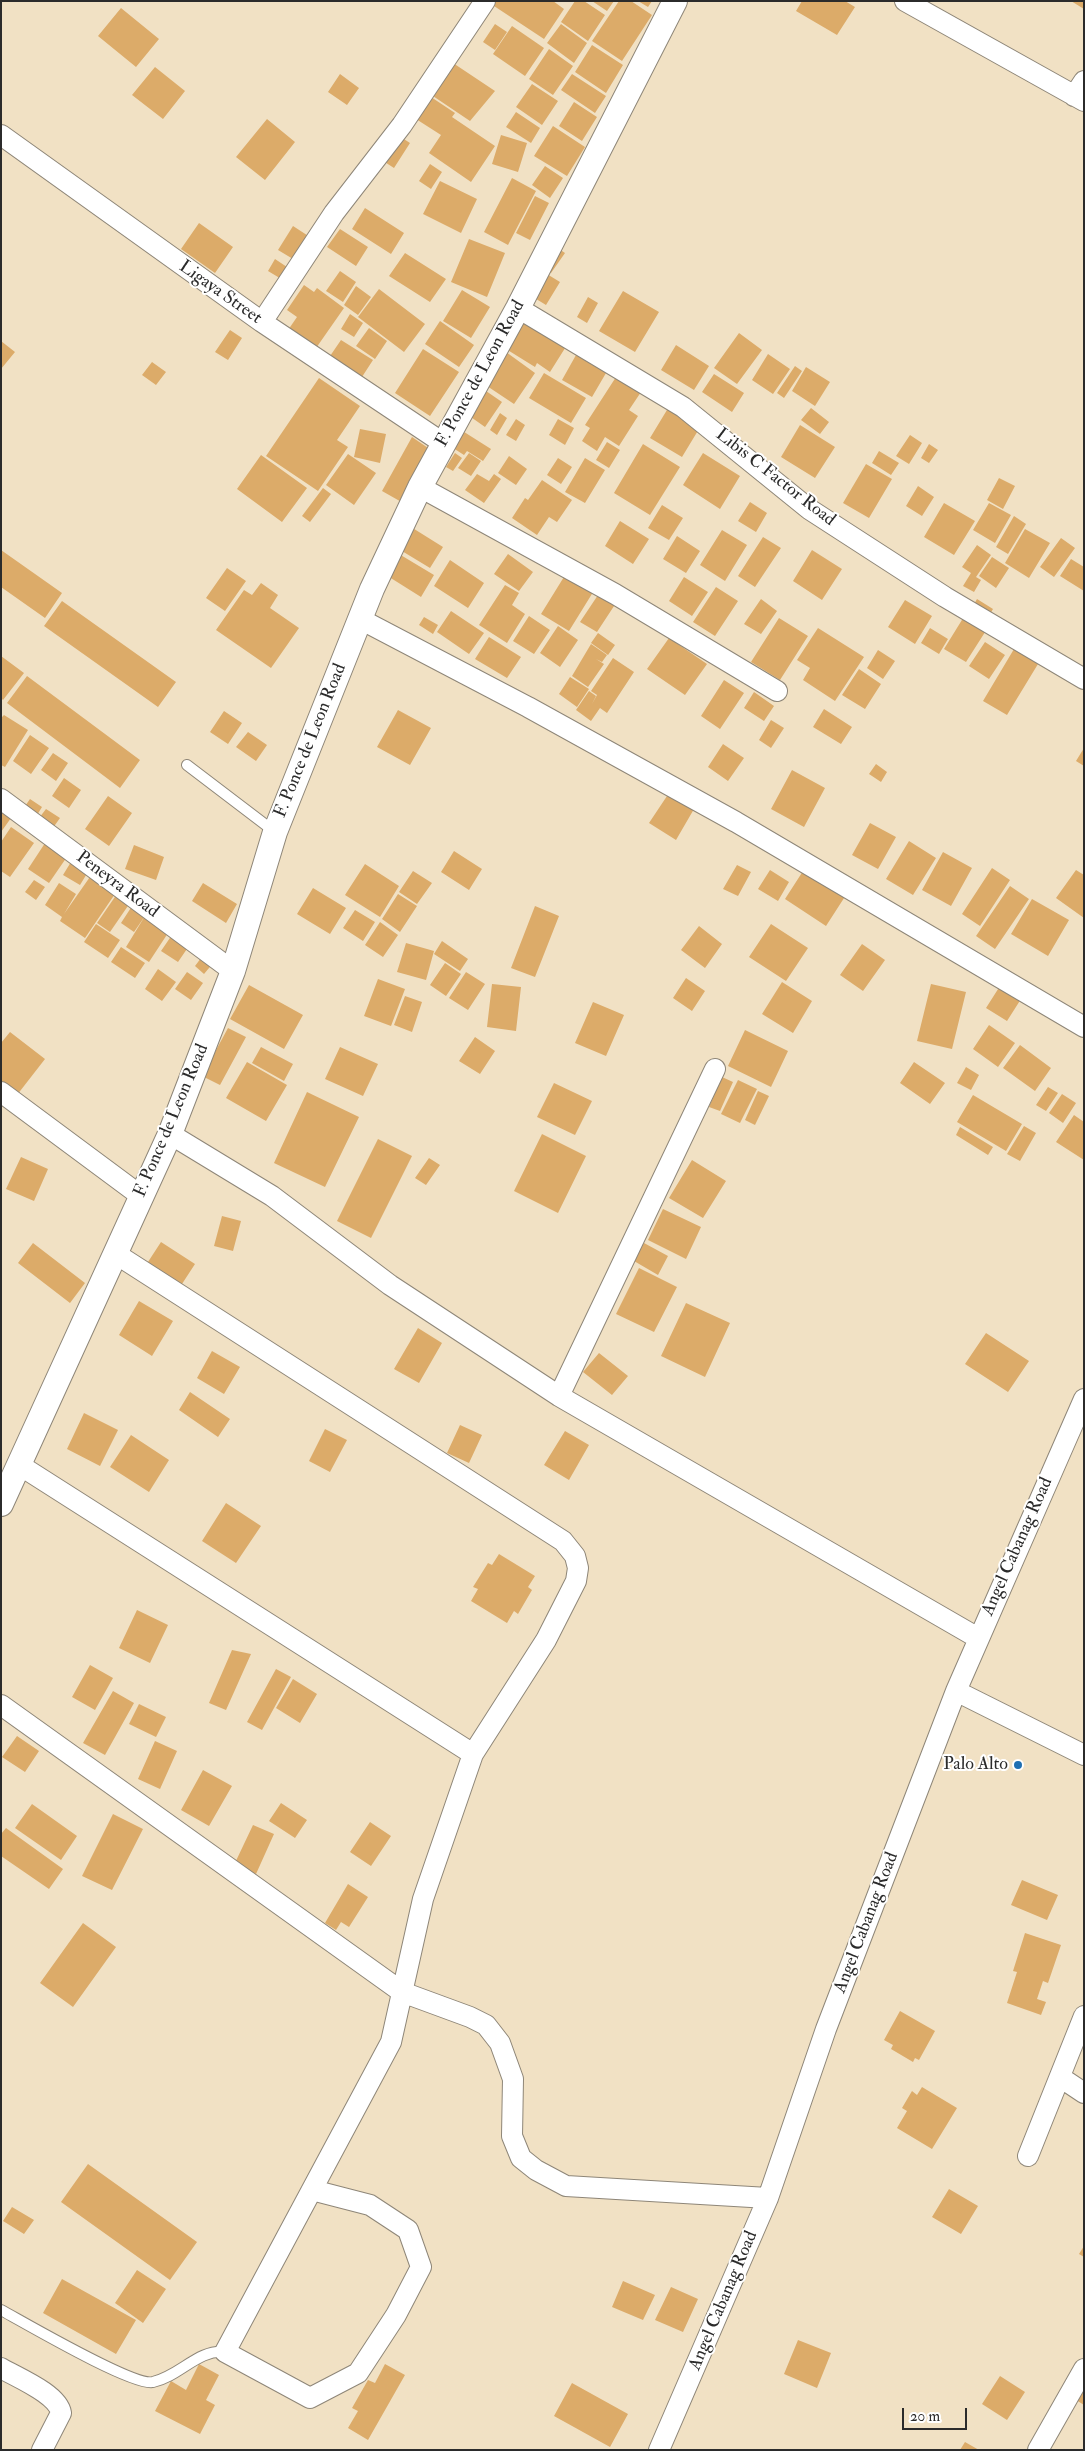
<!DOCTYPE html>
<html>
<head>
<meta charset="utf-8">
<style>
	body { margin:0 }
	#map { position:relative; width:1085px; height:2451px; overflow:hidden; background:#f1e1c4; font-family:"IM FELL Double Pica",serif }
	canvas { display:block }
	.frame { position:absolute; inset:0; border:2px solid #2b2b2b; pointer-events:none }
	.scale { position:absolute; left:902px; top:2408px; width:65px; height:22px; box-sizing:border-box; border:2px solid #2b2b2b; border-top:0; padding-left:6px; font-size:15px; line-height:18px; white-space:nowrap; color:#2b2b2b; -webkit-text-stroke:4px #fff; paint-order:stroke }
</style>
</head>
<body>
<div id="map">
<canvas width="1085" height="2451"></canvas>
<div class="frame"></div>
<div class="scale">20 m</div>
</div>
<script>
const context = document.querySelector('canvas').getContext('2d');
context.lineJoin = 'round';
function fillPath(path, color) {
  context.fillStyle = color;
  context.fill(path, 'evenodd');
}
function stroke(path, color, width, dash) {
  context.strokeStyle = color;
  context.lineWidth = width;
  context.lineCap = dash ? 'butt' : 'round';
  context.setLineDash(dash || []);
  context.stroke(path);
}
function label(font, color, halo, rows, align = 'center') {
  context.font = font + ' "IM FELL Double Pica",serif';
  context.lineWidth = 4;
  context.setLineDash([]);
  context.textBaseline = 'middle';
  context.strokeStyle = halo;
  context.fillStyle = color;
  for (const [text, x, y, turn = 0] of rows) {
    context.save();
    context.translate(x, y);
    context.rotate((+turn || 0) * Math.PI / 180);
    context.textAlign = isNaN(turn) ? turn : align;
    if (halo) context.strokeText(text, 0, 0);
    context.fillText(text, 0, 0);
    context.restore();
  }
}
fillPath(new Path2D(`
	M493,1H553L564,9L544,39L491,4Z
	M575,1H584L605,15L588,41L561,22Z
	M592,1H614L607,11Z
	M619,1H631L652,15L622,61L592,41Z
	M638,1H652L648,7Z
	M802,1H845L855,7L837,35L796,11Z
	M1071,1H1084V9Z
	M121,8L159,39L136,67L98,36Z
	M495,24L507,32L495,50L483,42Z
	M561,24L587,43L574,63L547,43Z
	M512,26L544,48L525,76L493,54Z
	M592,45L623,65L606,93L575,72Z
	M549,49L573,66L553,95L529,79Z
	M453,63L495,91L470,121L430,94Z
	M155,67L185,91L163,119L132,95Z
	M340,74L359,88L347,105L328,92Z
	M572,74L606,96L595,113L561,90Z
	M532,84L558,101L542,125L516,107Z
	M431,97L455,113L452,117L495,146L471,182L429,153L441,135L416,119Z
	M574,102L597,117L582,141L559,126Z
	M516,112L540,128L531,143L506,127Z
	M267,119L295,142L265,180L236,157Z
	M553,126L585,147L567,176L534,156Z
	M393,132L410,143L394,168L377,157Z
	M501,135L527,143L518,172L492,164Z
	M430,164L442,172L431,189L419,181Z
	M545,166L563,178L550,198L532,185Z
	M512,178L536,191L508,245L484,232Z
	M440,181L477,199L461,233L423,214Z
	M535,196L549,203L530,240L516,233Z
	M365,208L404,233L391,254L352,229Z
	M199,223L233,247L215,273L181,249Z
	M293,226L313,239L298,262L278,250Z
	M340,229L368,247L356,266L327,247Z
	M469,239L505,253L487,297L451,282Z
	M553,245L565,253L551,273L540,266Z
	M405,253L446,279L430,302L389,276Z
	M275,259L290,269L283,280L268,271Z
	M340,271L356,282L343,302L326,291Z
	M542,271L560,282L546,305L528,294Z
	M304,285L314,292L317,288L344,308L314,351L286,333L297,317L287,310Z
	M356,286L371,297L358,315L344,305Z
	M379,289L425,324L404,352L358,317Z
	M462,290L490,307L471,338L443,321Z
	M623,291L659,312L635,352L599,331Z
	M588,297L598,303L587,323L577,317Z
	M350,314L363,323L354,337L341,329Z
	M525,319L567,345L550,372L537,363L535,367L506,349Z
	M440,321L474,345L459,367L425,344Z
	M369,328L387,341L375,359L356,346Z
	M230,330L242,338L228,360L215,352Z
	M739,333L762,350L737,384L714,368Z
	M341,340L373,360L360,380L328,359Z
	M1,341L15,352L1,369Z
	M676,345L709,366L694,390L661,370Z
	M423,349L459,372L430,416L395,393Z
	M506,352L535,373L514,404L484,384Z
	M768,354L790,369L773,394L752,380Z
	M576,355L606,373L592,397L562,380Z
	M152,362L166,372L156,385L142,375Z
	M795,366L802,371L784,398L777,393Z
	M806,367L830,382L815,406L792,391Z
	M544,373L586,398L571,423L529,398Z
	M714,374L744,393L732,412L702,392Z
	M616,377L641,392L629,410L638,416L619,446L605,437L597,451L582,441L590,428L585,425Z
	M319,378L360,406L337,440L348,447L318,491L266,456Z
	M486,391L502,402L485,427L468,415Z
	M670,405L702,424L682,457L650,438Z
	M811,408L829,422L820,434L801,420Z
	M500,413L507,418L497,435L490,430Z
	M516,419L525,425L516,441L506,435Z
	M558,419L574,428L565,445L549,435Z
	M800,425L835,447L815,478L781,457Z
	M360,429L386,434L380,463L354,457Z
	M461,430L491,449L483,461L467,451L464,455L450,446Z
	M910,435L922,443L909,464L896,456Z
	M412,437L431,450L405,504L382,491Z
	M607,442L620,450L609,468L596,460Z
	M643,444L680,467L650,515L614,493Z
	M929,444L938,450L929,463L921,458Z
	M879,451L899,463L891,475L872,463Z
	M455,453L462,458L453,471L446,467Z
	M469,453L481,461L471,476L458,468Z
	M703,453L740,476L720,509L683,485Z
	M348,454L376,473L354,505L326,485Z
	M261,455L307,488L282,522L237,489Z
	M509,456L527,469L516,485L498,473Z
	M558,458L572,467L561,484L547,475Z
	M585,458L605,470L585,503L565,492Z
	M866,464L892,479L869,518L843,503Z
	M477,474L489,481L494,474L501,479L484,503L465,490Z
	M999,478L1015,486L1003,509L987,500Z
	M542,480L572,500L557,522L549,517L537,535L512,518L525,498L528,500Z
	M918,486L934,497L922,516L906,506Z
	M323,488L331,494L310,522L302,516Z
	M750,502L767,513L756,532L738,521Z
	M944,503L975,521L954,555L924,537Z
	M989,503L1011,515L995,543L973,530Z
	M662,505L683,518L669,540L648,528Z
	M1014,516L1026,524L1008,554L996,547Z
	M620,521L649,539L633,564L605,546Z
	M411,527L443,547L430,568L397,548Z
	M1025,529L1050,543L1029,578L1005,563Z
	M722,530L747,545L725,581L700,565Z
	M677,536L700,551L686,573L663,559Z
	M763,537L781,548L755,587L738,576Z
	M1061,538L1075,548L1054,577L1040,567Z
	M977,545L991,555L976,577L981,580L974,592L963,586L971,573L962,567Z
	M1,550L62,593L45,618L1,587Z
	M812,550L842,569L822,600L793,581Z
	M399,554L434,575L421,597L386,575Z
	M508,554L533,572L519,591L494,574Z
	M992,557L1009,568L996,588L979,576Z
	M1071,559L1084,567V591L1060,576Z
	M450,560L484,583L468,608L434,586Z
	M227,568L246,581L225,611L206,598Z
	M567,572L595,589L569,631L541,614Z
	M684,577L708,592L692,616L669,601Z
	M261,583L278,595L270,608L299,628L271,668L216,630L244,590L252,595Z
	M505,585L519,593L512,605L525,614L507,643L479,625Z
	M716,587L738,601L715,636L693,622Z
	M600,592L616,603L597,632L580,622Z
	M761,599L777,611L761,634L744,624Z
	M977,599L993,609L989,616L973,606Z
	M905,600L932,616L915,644L888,627Z
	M62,601L176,682L158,707L44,626Z
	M451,611L484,633L469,654L437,632Z
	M965,615L987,629L966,662L944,649Z
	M529,616L550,630L534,654L513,641Z
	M424,617L438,625L433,634L419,625Z
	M779,618L808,636L780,680L751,662Z
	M558,626L578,640L560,667L540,653Z
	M818,628L864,657L835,701L803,680L810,668L797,660Z
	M930,628L948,639L939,654L921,643Z
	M598,633L615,645L608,655L591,643Z
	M489,637L521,657L507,678L475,659Z
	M669,638L707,664L685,695L647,669Z
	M985,642L1005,655L989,679L969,666Z
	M591,644L607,655L602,662L596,659L604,664L588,687L572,676Z
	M1014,649L1038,664L1007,715L983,701Z
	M878,650L895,661L883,679L867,668Z
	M1,656L24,673L3,700L1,698Z
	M613,658L634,672L607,713L600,708L591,721L576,710L589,691L596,696L592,704L597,695L591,691Z
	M859,669L881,684L865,709L842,695Z
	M27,676L140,760L120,788L7,703Z
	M570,677L589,689L577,707L559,694Z
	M724,680L744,693L720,729L701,716Z
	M754,692L774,706L764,721L744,708Z
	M824,709L852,727L841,744L813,727Z
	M398,710L431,728L410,765L377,747Z
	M224,711L242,723L228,744L210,732Z
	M4,715L28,730L5,767L1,765V718Z
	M771,720L784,728L771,748L759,740Z
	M248,732L267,745L256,761L236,747Z
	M30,735L49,748L31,774L13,761Z
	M723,744L744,758L728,781L708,767Z
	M1084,748V766L1076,761Z
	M53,753L68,763L56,781L41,770Z
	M876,764L887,772L881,782L869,774Z
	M792,770L825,788L804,827L771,809Z
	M64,778L81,790L69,808L52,796Z
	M669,793L694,809L676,840L649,823Z
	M108,796L132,813L109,846L85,829Z
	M30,799L42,807L34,820L21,812Z
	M1,800L16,811L1,832Z
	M46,809L60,818L50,832L36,822Z
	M870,823L896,837L878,869L852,855Z
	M11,827L34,843L10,877L1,871V842Z
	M49,837L71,851L49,883L28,869Z
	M909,841L936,858L913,895L886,879Z
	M134,845L164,857L156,880L125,869Z
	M454,851L482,869L469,890L441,872Z
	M943,852L972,868L951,906L922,890Z
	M74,857L91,867L80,885L63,875Z
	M365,864L399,886L380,917L345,895Z
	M737,865L751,872L738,896L723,889Z
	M805,868L846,895L826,926L785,899Z
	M992,868L1010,880L980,926L962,914Z
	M770,870L789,882L778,901L758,889Z
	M1076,870L1084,875V918L1056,898Z
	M413,871L432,883L417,904L399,892Z
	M92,874L117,891L85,938L60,921L62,917L45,905L59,883L76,894L64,914Z
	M34,880L45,887L36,900L25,892Z
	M203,883L237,904L226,923L192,901Z
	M1010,886L1029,899L995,949L976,936Z
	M313,888L346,908L330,934L297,914Z
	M119,891L132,900L110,932L97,923Z
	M398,894L417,906L400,932L382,919Z
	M1032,899L1069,920L1048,956L1011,934Z
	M136,900L170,930L149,962L126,947L145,916L134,932L121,923Z
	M535,906L559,916L535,977L511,968Z
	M355,910L375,922L363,941L343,928Z
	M380,922L398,935L383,957L365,945Z
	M96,924L120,940L108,958L84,942Z
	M771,924L808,948L786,981L749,957Z
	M699,926L722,944L705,968L681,950Z
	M174,932L191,943L178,962L161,951Z
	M442,941L468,959L460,971L434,954Z
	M406,943L434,951L426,980L397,972Z
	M862,944L885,960L863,991L840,975Z
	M121,947L145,963L135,978L111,962Z
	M204,954L214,962L204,974L195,966Z
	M445,963L461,974L446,996L430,985Z
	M158,969L176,982L162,1001L145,989Z
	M187,972L203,983L191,1000L175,989Z
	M466,972L485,984L468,1010L449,998Z
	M686,978L705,991L692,1011L673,998Z
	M378,979L405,989L391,1026L364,1016Z
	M782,982L812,1001L793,1033L762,1014Z
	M492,984L521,987L516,1031L487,1027Z
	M931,984L966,992L952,1049L917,1041Z
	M249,985L303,1015L284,1049L230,1019Z
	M1000,986L1021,999L1007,1021L986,1008Z
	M405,996L422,1002L412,1032L394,1025Z
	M593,1002L624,1015L606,1056L575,1043Z
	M989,1025L1015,1043L998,1067L973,1049Z
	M228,1028L246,1037L220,1085L202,1076Z
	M745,1030L788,1051L771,1087L728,1066Z
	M10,1032L45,1059L17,1095L1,1083V1043Z
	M475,1037L495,1051L480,1074L459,1061Z
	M1020,1045L1051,1068L1035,1091L1003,1068Z
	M261,1047L293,1064L284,1081L252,1063Z
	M340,1047L378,1064L363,1096L325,1079Z
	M247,1062L287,1085L266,1121L226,1098Z
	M914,1062L945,1083L930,1104L900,1083Z
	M966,1067L979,1075L971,1090L957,1083Z
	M722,1077L733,1082L720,1111L709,1107Z
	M738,1080L757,1089L740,1123L721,1114Z
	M554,1083L592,1101L575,1135L537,1117Z
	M1048,1087L1058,1093L1046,1111L1036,1105Z
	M758,1091L769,1096L755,1125L745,1120Z
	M307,1092L359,1117L325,1187L274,1163Z
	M1062,1094L1076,1103L1063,1123L1049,1113Z
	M973,1095L1022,1124L1006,1151L957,1122Z
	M1074,1115L1084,1122V1160L1056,1142Z
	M1024,1126L1036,1133L1020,1161L1007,1154Z
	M960,1127L993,1147L988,1155L956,1135Z
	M542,1134L586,1156L558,1213L514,1191Z
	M378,1139L412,1156L371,1238L337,1221Z
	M21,1157L48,1169L34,1201L6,1189Z
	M429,1158L440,1165L426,1185L415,1178Z
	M692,1160L726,1181L703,1218L669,1198Z
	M663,1209L701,1227L686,1259L648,1240Z
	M222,1216L241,1221L233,1251L214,1246Z
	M161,1242L195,1264L180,1287L146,1265Z
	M33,1243L85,1283L70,1303L18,1263Z
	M644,1243L668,1256L658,1275L634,1261Z
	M639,1268L677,1287L654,1332L616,1314Z
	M139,1301L173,1321L152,1356L119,1335Z
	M686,1303L730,1323L705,1377L661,1356Z
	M418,1328L442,1343L419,1383L394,1369Z
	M986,1333L1029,1361L1008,1392L965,1364Z
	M212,1351L240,1367L224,1394L197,1378Z
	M599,1353L628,1376L612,1395L583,1372Z
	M190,1392L230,1419L218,1437L179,1410Z
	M84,1413L118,1430L100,1466L67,1449Z
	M460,1425L482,1435L469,1463L447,1453Z
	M325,1429L347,1440L330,1472L309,1461Z
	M565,1431L589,1445L569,1480L544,1465Z
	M131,1435L169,1460L149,1492L110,1467Z
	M226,1503L261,1526L236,1563L202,1541Z
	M499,1554L535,1576L528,1587L532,1590L518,1614L514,1611L507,1623L471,1601L478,1589L473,1587L488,1563L492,1565Z
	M137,1610L168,1625L150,1663L119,1648Z
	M232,1650L251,1654L226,1710L209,1703Z
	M90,1665L113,1678L95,1710L72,1697Z
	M276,1669L291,1677L262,1730L247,1722Z
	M293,1679L317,1694L300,1723L276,1708Z
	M113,1691L134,1703L105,1755L83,1743Z
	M139,1704L166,1717L156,1737L129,1724Z
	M17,1736L39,1751L25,1772L2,1757Z
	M155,1741L177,1751L160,1789L138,1779Z
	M203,1770L232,1786L209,1826L181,1810Z
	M281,1803L307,1820L295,1838L269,1821Z
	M32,1804L77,1836L61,1860L15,1828Z
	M113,1814L143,1829L112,1890L82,1876Z
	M370,1822L391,1836L371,1866L350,1852Z
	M253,1825L274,1834L256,1874L234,1865Z
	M6,1828L63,1869L49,1889L1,1856V1834Z
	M1022,1880L1058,1895L1047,1920L1011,1905Z
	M348,1884L368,1897L349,1927L341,1922L336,1930L325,1923Z
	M83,1923L116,1947L73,2007L40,1983Z
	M1025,1933L1061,1945L1048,1983L1043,1981L1037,1999L1046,2002L1041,2015L1007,2003L1017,1972L1013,1971Z
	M900,2011L935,2031L919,2060L915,2058L913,2062L891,2049L893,2045L884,2040Z
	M922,2087L957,2108L932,2149L897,2128L907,2111L902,2108L912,2091L917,2095Z
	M88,2164L197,2242L170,2280L61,2202Z
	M949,2189L978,2206L961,2234L932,2217Z
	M12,2207L34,2220L24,2234L3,2221Z
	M1084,2246V2257L1079,2254Z
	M137,2270L166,2289L143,2323L115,2303Z
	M62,2279L136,2320L116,2354L43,2313Z
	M623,2281L655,2295L643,2320L612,2307Z
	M671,2287L698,2299L683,2332L655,2320Z
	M798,2340L831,2353L817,2388L784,2374Z
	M199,2364L219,2375L206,2400L215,2405L200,2434L155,2411L171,2381L186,2390Z
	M385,2364L405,2375L368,2440L348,2428L358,2411L352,2408L368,2380L375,2383Z
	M1084,2375V2405L1073,2398Z
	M1000,2376L1025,2392L1007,2420L982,2404Z
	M572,2383L628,2414L610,2447L554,2416Z
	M965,2442L979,2450H960Z`), '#dcab69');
const service = new Path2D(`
	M187,765L275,832
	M1,2310C25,2323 134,2387 153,2382C180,2376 198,2349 225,2352`);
const minor = new Path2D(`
	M905,1L1084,101
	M1074,96L1084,81
	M1,135L262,322L443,443
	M518,308L683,407L809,509L945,597L1084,679
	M262,322L334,213L402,125L485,1
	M420,487L615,594L777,691
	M360,619L528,707L736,822L1084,1027
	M1,799L233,971
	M1,1092L141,1196
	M170,1134L272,1196L390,1285L559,1396L978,1638
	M116,1254L563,1541L575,1556L578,1568L576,1581L546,1640L473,1754L423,1899L391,2042L225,2352L310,2398L358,2373L396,2315L421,2267L408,2230L370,2205L312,2190
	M559,1396L715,1069
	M21,1466L473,1754
	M956,1691L1084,1755
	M1,1705L402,1992L470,2017L486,2025L500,2043L513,2079L512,2136L521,2158L536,2170L566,2186L768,2198
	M1060,2077L1084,2093
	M1028,2156L1084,2016
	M1,2368C18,2378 58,2394 61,2413L42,2450
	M659,2450L768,2198L826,2029L956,1691L1084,1399
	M1038,2450L1084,2369`);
const tertiary = new Path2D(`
	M1,1504L170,1134L233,971L275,832L372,589L420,487L518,308L675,1`);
stroke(service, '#8e8678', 12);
stroke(minor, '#8e8678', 22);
stroke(tertiary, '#8e8678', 26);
stroke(service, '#fff', 10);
stroke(minor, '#fff', 20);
stroke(tertiary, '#fff', 24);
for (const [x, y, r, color] of [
	[1018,1765,5,"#1f6fb2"]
]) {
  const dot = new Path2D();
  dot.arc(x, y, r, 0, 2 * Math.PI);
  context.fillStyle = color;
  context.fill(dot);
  stroke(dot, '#fff', 2);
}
label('18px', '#2b2b2b', '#fff', [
	["Ligaya Street",220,293,35],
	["F. Ponce de Leon Road",481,374,-61],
	["Libis C Factor Road",775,478,38],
	["F. Ponce de Leon Road",311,741,-68],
	["Peneyra Road",117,885,37],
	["F. Ponce de Leon Road",172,1121,-67],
	["Angel Cabanag Road",1018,1547,-66],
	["Angel Cabanag Road",867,1923,-69],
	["Angel Cabanag Road",724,2301,-67]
]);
label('18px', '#2b2b2b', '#fff', [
	["Palo Alto",1008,1765]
], 'right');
</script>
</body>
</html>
